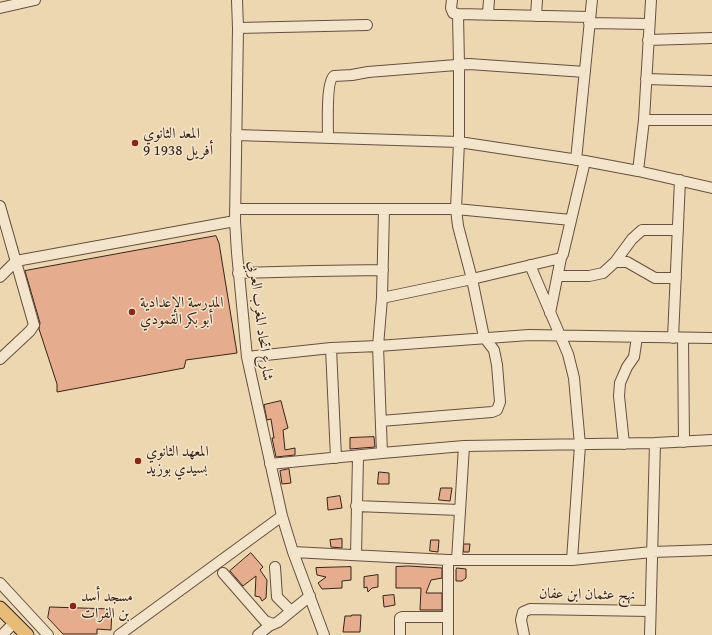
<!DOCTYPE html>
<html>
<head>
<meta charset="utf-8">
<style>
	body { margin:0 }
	canvas { display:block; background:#edd7b0 }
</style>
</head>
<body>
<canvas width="712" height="635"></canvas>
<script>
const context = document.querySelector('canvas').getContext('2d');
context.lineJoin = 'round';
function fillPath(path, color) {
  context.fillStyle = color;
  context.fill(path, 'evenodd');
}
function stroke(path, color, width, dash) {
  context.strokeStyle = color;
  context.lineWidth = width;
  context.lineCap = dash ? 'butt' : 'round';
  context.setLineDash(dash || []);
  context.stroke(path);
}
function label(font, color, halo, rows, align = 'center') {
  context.font = font + ' "Gentium Book Plus",Amiri,serif';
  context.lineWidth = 3;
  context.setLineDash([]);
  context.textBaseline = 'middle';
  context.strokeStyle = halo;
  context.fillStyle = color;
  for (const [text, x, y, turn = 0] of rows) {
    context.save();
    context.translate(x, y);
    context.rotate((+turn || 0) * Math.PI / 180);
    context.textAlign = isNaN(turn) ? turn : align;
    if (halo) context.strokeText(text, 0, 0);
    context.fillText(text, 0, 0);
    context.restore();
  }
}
const building = new Path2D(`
	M216,236L219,243L237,353L186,360L184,368L57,392V384L39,329L40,323L25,271Z
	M281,401L288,428L283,430L285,450L295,448V455L276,457L272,438H274L271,419L267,420L264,405Z
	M374,437L375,447L350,449V438Z
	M289,469L291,483L282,484L280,471Z
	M379,472L389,473V484H378Z
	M441,488H452L450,501L439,500Z
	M340,496L342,508L328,510L327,498Z
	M342,539V548L331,547L330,540Z
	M431,540H439L438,552L430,551Z
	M464,544H470L469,552H464Z
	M251,553L263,567L260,570L267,580L266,598L262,601L260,597L255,596L256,576L243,586L230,571Z
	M408,566L442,568V578L431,580L426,593H442V610H420L421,588H396V567Z
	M351,567V580L342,581V588L322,589L318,583L326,577L317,575L316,568Z
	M457,568L466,569V578L462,581H456V570Z
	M378,575V587L372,588L368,592L367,587L364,588V577Z
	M394,595L395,605L384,607L383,596Z
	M50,607L112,609L111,630L97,629V634H63L48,618Z
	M352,615H361L360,632H343L345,616H351Z`);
fillPath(building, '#e5ad8d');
stroke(building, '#392319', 1);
const minor = new Path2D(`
	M237,0L238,28L235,221L237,253L247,357L282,516L293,552L324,635
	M452,0L451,8L453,13L458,14L590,17
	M0,8L35,0
	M488,14L489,0
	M536,16L537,0
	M589,23L648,24
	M238,28L367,25
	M648,40L712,38
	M646,79L712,81
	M644,120H712
	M236,135L459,142L585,161L638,171L712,188
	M328,138C328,127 326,81 334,76L352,75L368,72L469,64L585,72
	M576,160L592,0
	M638,171L644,120L651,0
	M0,206L34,325L30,331L0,359
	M235,209H456L571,220
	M615,262H627L655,278H676
	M530,265L568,354L574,378L580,445L572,560
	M238,273L315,271L383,270
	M558,276H589L603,273L615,262L632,239L642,230H678
	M0,277L16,261L235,221
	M382,298L472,279L561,258
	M550,313L561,258L563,254L585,161
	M673,338L680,180
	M683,338L684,442
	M331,348L336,458
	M247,357L331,348L378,346L529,335L712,338
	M381,421L492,412L497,410L500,402L497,365L494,350L484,337L472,279L458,226L456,209L459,142V65L458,14
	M624,444L619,396L620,383L627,367L634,357L637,337
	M382,453L378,346L382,298L384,210
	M270,464L382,453L464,446L655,443L712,440
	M356,506L459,510
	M293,552L448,560H572L652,552L712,550
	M356,555L358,456
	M448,560V635
	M457,560L464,446
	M275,567L277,597L291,611
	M223,573L265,621L273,624
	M0,583L48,635
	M2,635L15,622
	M119,635L282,516
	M258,635L269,626L278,622L310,596
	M400,635V618L402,617H448
	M524,635L521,620L523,612L530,609L650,611
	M650,635L655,443`);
const major = new Path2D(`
	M0,608L27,635`);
stroke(minor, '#66503f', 12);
stroke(major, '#392319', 15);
stroke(minor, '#f3e5cc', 10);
stroke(major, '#e6bc78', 13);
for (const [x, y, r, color] of [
	[135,143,4,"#8f2418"],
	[132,312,4,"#8f2418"],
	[138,461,4,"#8f2418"],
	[73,606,4,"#8f2418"]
]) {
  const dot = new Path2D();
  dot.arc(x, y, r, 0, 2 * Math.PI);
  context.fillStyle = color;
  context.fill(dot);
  stroke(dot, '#f3e5cc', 1.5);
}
label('15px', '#392319', '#f3e5cc', [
	["المعد الثانوي",143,134],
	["9 أفريل 1938",143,151],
	["المدرسة الإعدادية",140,303],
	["أبو بكر القمودي",140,320],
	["المعهد الثانوي",146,452],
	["بسيدي بوزيد",146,469],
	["مسجد أسد",81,597],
	["بن الفرات",81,614]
], 'left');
label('15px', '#392319', '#f3e5cc', [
	["شارع اتحاد المغرب العربي",260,321,83],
	["نهج عثمان ابن عفان",587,595,1]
]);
</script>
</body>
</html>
